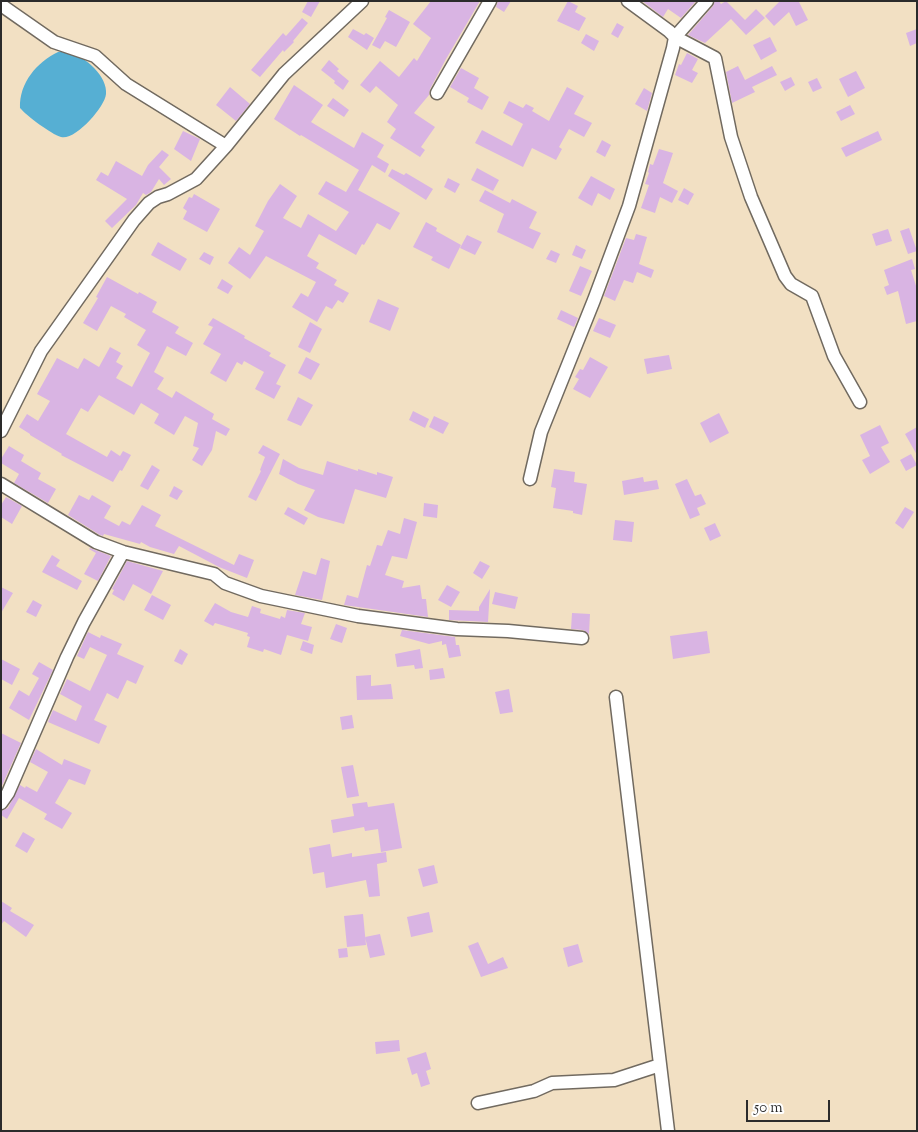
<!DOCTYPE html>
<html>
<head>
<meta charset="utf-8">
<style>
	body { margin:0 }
	#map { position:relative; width:918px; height:1132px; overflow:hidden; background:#f2e0c3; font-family:"Sorts Mill Goudy",serif }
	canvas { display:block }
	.frame { position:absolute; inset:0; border:2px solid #2b2b2b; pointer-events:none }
	.scale { position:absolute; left:746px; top:1100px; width:84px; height:22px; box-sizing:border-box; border:2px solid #2b2b2b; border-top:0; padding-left:6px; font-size:15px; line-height:18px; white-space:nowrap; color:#2b2b2b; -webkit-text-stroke:4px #fff; paint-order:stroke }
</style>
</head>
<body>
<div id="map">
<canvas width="918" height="1132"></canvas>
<div class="frame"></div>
<div class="scale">50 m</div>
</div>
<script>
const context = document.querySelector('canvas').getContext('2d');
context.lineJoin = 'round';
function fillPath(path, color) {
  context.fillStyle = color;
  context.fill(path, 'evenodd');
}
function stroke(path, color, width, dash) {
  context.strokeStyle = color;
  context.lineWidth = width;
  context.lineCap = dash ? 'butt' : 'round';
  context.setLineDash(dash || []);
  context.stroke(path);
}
fillPath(new Path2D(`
	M58,52C62,52 67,52 70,53C85,56 108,77 106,94C105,107 75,141 61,137C51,134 27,116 20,108C19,83 37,62 58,52Z`), '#56afd3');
fillPath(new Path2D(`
	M308,1H320L311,17L302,12Z
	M431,1H480L446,59L430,89L429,95L414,113L435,127L421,147L425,150L420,157L390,138L396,129L387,122L398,105L376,86L370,93L360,85L380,61L399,77L414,58L417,61L431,38L413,24Z
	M498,1H511L504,12L496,7Z
	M568,1L578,6L575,12L586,18L579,31L557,21Z
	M642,1H696L681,18L668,9L663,17Z
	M715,1H719L721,4L726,1L745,20L756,9L765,18L746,35L731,19L705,43L688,35L713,6Z
	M780,1H800L799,2L808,20L796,26L789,12L774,26L765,16Z
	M389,10L410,22L396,47L385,41L380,49L372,45L387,18L385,17Z
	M302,18L308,23L293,41L294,42L284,52L283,50L260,77L251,70L283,33L286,36Z
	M617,23L624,27L618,38L611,34Z
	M353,29L364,35L366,33L374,38L367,50L348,37Z
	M917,29V43L910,46L906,33Z
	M586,34L599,41L594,51L581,43Z
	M770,37L777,51L761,60L753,45Z
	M687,53L698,59L692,70L698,73L692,83L675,75L679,64L681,65Z
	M329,60L339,69L337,71L349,81L343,90L334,83L335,81L321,70Z
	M738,66L745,80L772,66L777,75L752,87L755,92L732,103L726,72Z
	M461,68L479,78L474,88L489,97L482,110L467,102L469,98L450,87Z
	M856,71L865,88L848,97L839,79Z
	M791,77L795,85L785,91L780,82Z
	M817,78L822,88L813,92L808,82Z
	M294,85L323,105L311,122L354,148L362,132L384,145L377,157L389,164L385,173L372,165L358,190L400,213L390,230L377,223L364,245L362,244L356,255L319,234L307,256L319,263L316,268L337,280L334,285L349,293L343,303L338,300L332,309L326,306L317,322L292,307L301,293L308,297L316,282L266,256L250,279L228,263L239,247L250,255L264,231L255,226L268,201L280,184L297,196L283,218L301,228L308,214L336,231L349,212L318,194L326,181L346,192L359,170L301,135L300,136L274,119Z
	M230,87L250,104L236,121L216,105Z
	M567,87L584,96L574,114L592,123L584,137L569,129L559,147L562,149L556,160L532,148L523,167L475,143L482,130L512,146L523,124L503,113L509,101L523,108L526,104L534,108L532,111L549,121Z
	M644,88L652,93L647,111L635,104Z
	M333,98L349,110L344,117L327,106Z
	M850,105L855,114L841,121L836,112Z
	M183,131L200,139L191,161L174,149Z
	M878,131L882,140L846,157L841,148Z
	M602,140L611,145L605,157L596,152Z
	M659,149L673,153L663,183L678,191L672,203L660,197L655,213L641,208L649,185L645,184L649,173L648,172L650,164L653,165Z
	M162,150L169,155L159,167L171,179L164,185L159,179L151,192L146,195L143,193L136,205L112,228L105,221L127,199L96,180L101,172L108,176L116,161L142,176L148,165Z
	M477,168L499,180L493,191L471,180Z
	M392,169L404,175L406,173L433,189L426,200L388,176Z
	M591,176L615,189L610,200L598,193L592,206L578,198Z
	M448,178L460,184L455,193L444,187Z
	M684,188L694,194L688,205L678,200Z
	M485,190L510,203L512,199L537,212L529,228L541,233L533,249L497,232L504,214L479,201Z
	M194,194L220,209L207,232L183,219L187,211L183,208L189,197L192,198Z
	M426,222L437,228L436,231L461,245L449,269L431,260L433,257L413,247Z
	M909,228L917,251L908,254L900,231Z
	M888,229L892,241L876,246L872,234Z
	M636,234L647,237L639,264L654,270L651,278L637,272L633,283L624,280L615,301L604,296L626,238L634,240Z
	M467,235L482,242L475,255L460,248Z
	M158,242L187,259L180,271L151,255Z
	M576,245L586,250L582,259L572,255Z
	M551,250L560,254L556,263L546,259Z
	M204,252L214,257L210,265L199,259Z
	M912,259L915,269L911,270L917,289V321L906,324L898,291L887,295L884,287L889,285L884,270Z
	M580,266L592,271L581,296L569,291Z
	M107,277L138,294L139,292L157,302L152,312L179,327L175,333L193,343L186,356L167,346L154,372L164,378L157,389L172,398L176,391L214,414L212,419L230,429L226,436L216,431L212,450L202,466L192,460L199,448L193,446L198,423L185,416L174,435L154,423L159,414L141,403L134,415L99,395L88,412L81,408L66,434L107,457L111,450L120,456L123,451L131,455L122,471L120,470L113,482L61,455L62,454L30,435V434L19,427L27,414L38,421L50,401L37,394L57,358L78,369L84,358L99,367L110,347L121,353L116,362L123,366L116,378L132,387L150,353L137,345L146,330L124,317L126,314L111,306L97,331L83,323L98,298L96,297Z
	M222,279L233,286L228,294L217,288Z
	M378,299L399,308L390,331L369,322Z
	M561,310L578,318L574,327L557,319Z
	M213,318L245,336L244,338L271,353L269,356L286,365L276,384L281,386L274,399L255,389L264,372L244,361L242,365L237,362L226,382L210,373L221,354L203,344L213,327L208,325Z
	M599,318L616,325L610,338L593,331Z
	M310,322L322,329L310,353L298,347Z
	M669,355L672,369L647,374L644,359Z
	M306,357L320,364L311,380L298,373Z
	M590,357L608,367L590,398L573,389L579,379L575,377L580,369L583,370Z
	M298,397L313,405L301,426L287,420Z
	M413,411L429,419L425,428L409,420Z
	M719,413L729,433L710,443L700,423Z
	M434,416L449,423L443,434L429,427Z
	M880,425L889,443L881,447L890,462L870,474L862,460L870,456L860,435Z
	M917,427V455L905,434Z
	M263,445L280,454L256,501L248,497L261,471L260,470L265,457L258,453Z
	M9,446L24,455L21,461L41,473L38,479L56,489L48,503L14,483L19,474L1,463V459Z
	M911,454L917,465L906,471L900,460Z
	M283,459L299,468L323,475L327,461L358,471V469L377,475V472L393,477L386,498L355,489L344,524L318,517L304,510L315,490L298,484L279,474Z
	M152,465L160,470L148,490L140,486Z
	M554,469L575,472L574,482L587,484L582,515L573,513V511L553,508L556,488L551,487Z
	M643,477L644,482L657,480L659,489L624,495L622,481Z
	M687,479L695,496L701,494L706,504L697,508L700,515L690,519L675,484Z
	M174,486L183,491L177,500L169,496Z
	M79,495L89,500L92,495L111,506L104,518L119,526L122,521L130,525L142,505L161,515L155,526L234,565L239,554L254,560L247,578L219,567L179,546L174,554L150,547L141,542L140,544L104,534L103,536L100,535L68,515Z
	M6,497L22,506L12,524L1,517V505Z
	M424,503L438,505L437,518L423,516Z
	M288,507L308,518L304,525L284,514Z
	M905,507L914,512L903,529L895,523Z
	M404,518L417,522L407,559L392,556L385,575L404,581L402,588L420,585L422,599H426L428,617L344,605L347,595L358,598L367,565L370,566L377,545L382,546L388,530L400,534Z
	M615,520L634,522L632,542L613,540Z
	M715,523L721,536L710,541L704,528Z
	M90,548L111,556L98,581L84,574L96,553L89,549Z
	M52,555L60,560L56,566L82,581L77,590L42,572Z
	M321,558L330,561L322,600L295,595L303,571L316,575Z
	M127,561L163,571L151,594L133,584L124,601L112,594L114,590L112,589Z
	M480,561L490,566L482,579L473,573Z
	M447,585L460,592L451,607L438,600Z
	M1,587L13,593L1,613Z
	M490,589L488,622L449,620V610L479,611V607Z
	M495,592L518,597L515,609L492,604Z
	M152,595L171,605L163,620L144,610Z
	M33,600L42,605L36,617L26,612Z
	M215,603L231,612L248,617L252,606L261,609L260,613L280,619L281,616L285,618L287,610L305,613L301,624L312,627L308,641L287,635L281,655L264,649L263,652L247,647L250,637L247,636L248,633L215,623L213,626L204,621Z
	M572,613L590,614L589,634L583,630L571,629Z
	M336,624L347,628L342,643L330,639Z
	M402,630L455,637L456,645H459L461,656L449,658L446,644L442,645V641L429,644L400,636Z
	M707,631L710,653L673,659L670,636Z
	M88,632L100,638L101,635L122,644L117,654L144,666L136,684L127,680L118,699L107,693L94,720L107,726L99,744L48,722L53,710L76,721L82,706L60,694L67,679L90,691L107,655L90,647L84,659L77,656Z
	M303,641L314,645L312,654L300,650Z
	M180,649L188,654L182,665L174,661Z
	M420,649L423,668L415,669L414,665L397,667L395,654Z
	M1,659L20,669L12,685L1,679Z
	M39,662L53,670L29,720L9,708L19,690L29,696L39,678L32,674Z
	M443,668L445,678L430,680L429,670Z
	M371,675V686L391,684L393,699L357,700L356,676Z
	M509,689L513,712L500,714L495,692Z
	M352,715L354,728L342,730L340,717Z
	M1,733L21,743L1,788Z
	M36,749L62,765L64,759L91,770L85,785L69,779L55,803L72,813L62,829L44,819L47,814L19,798L7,819L1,815V811L8,808L20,785L25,788L26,786L37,792L48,772L30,762Z
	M353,765L359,796L347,798L341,767Z
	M367,802L368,807L394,803L402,848L381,852L378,829L365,831L364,827L333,833L331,820L354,816L352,804Z
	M23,832L35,839L27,853L15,846Z
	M330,844L332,857L352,853V857L386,852L387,862L377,864L380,896L369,897L366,880L326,888L324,872L313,874L309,848Z
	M434,865L438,883L423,887L418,869Z
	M1,901L12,908L10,911L34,925L26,937L4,921L1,925Z
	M429,912L433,932L411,937L407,917Z
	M363,914L366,945L347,947L344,916Z
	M380,934L385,955L370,958L365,937Z
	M478,942L488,964L503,957L508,968L481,977L468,946Z
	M578,944L583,962L568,967L563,948Z
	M347,948L348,957L339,958L338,949Z
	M399,1040L400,1051L376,1054L375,1042Z
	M426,1052L431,1069L426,1071L430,1084L421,1087L417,1073L412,1075L407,1058Z`), '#d9b4e3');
const minor = new Path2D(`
	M707,1L675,37L715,58L731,137L751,197L785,276L791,284L812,296L834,356L860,402
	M1,5L54,42L95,56L126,84L226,146
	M437,93L490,1
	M1,431L41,351L134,220L149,203L158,197L168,194L196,179L226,146L284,74L362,1
	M530,479L541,432L594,300L629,206L673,48L675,37L669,31L628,1
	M1,484L96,542L123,552L214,574L225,583L261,596L358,616L457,629L508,631L582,638
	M616,697L668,1131
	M1,803L8,793L67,657L84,622L123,552
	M478,1103L534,1091L552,1083L614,1080L660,1065`);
stroke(minor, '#716a60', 15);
stroke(minor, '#fff', 12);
</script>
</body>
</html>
